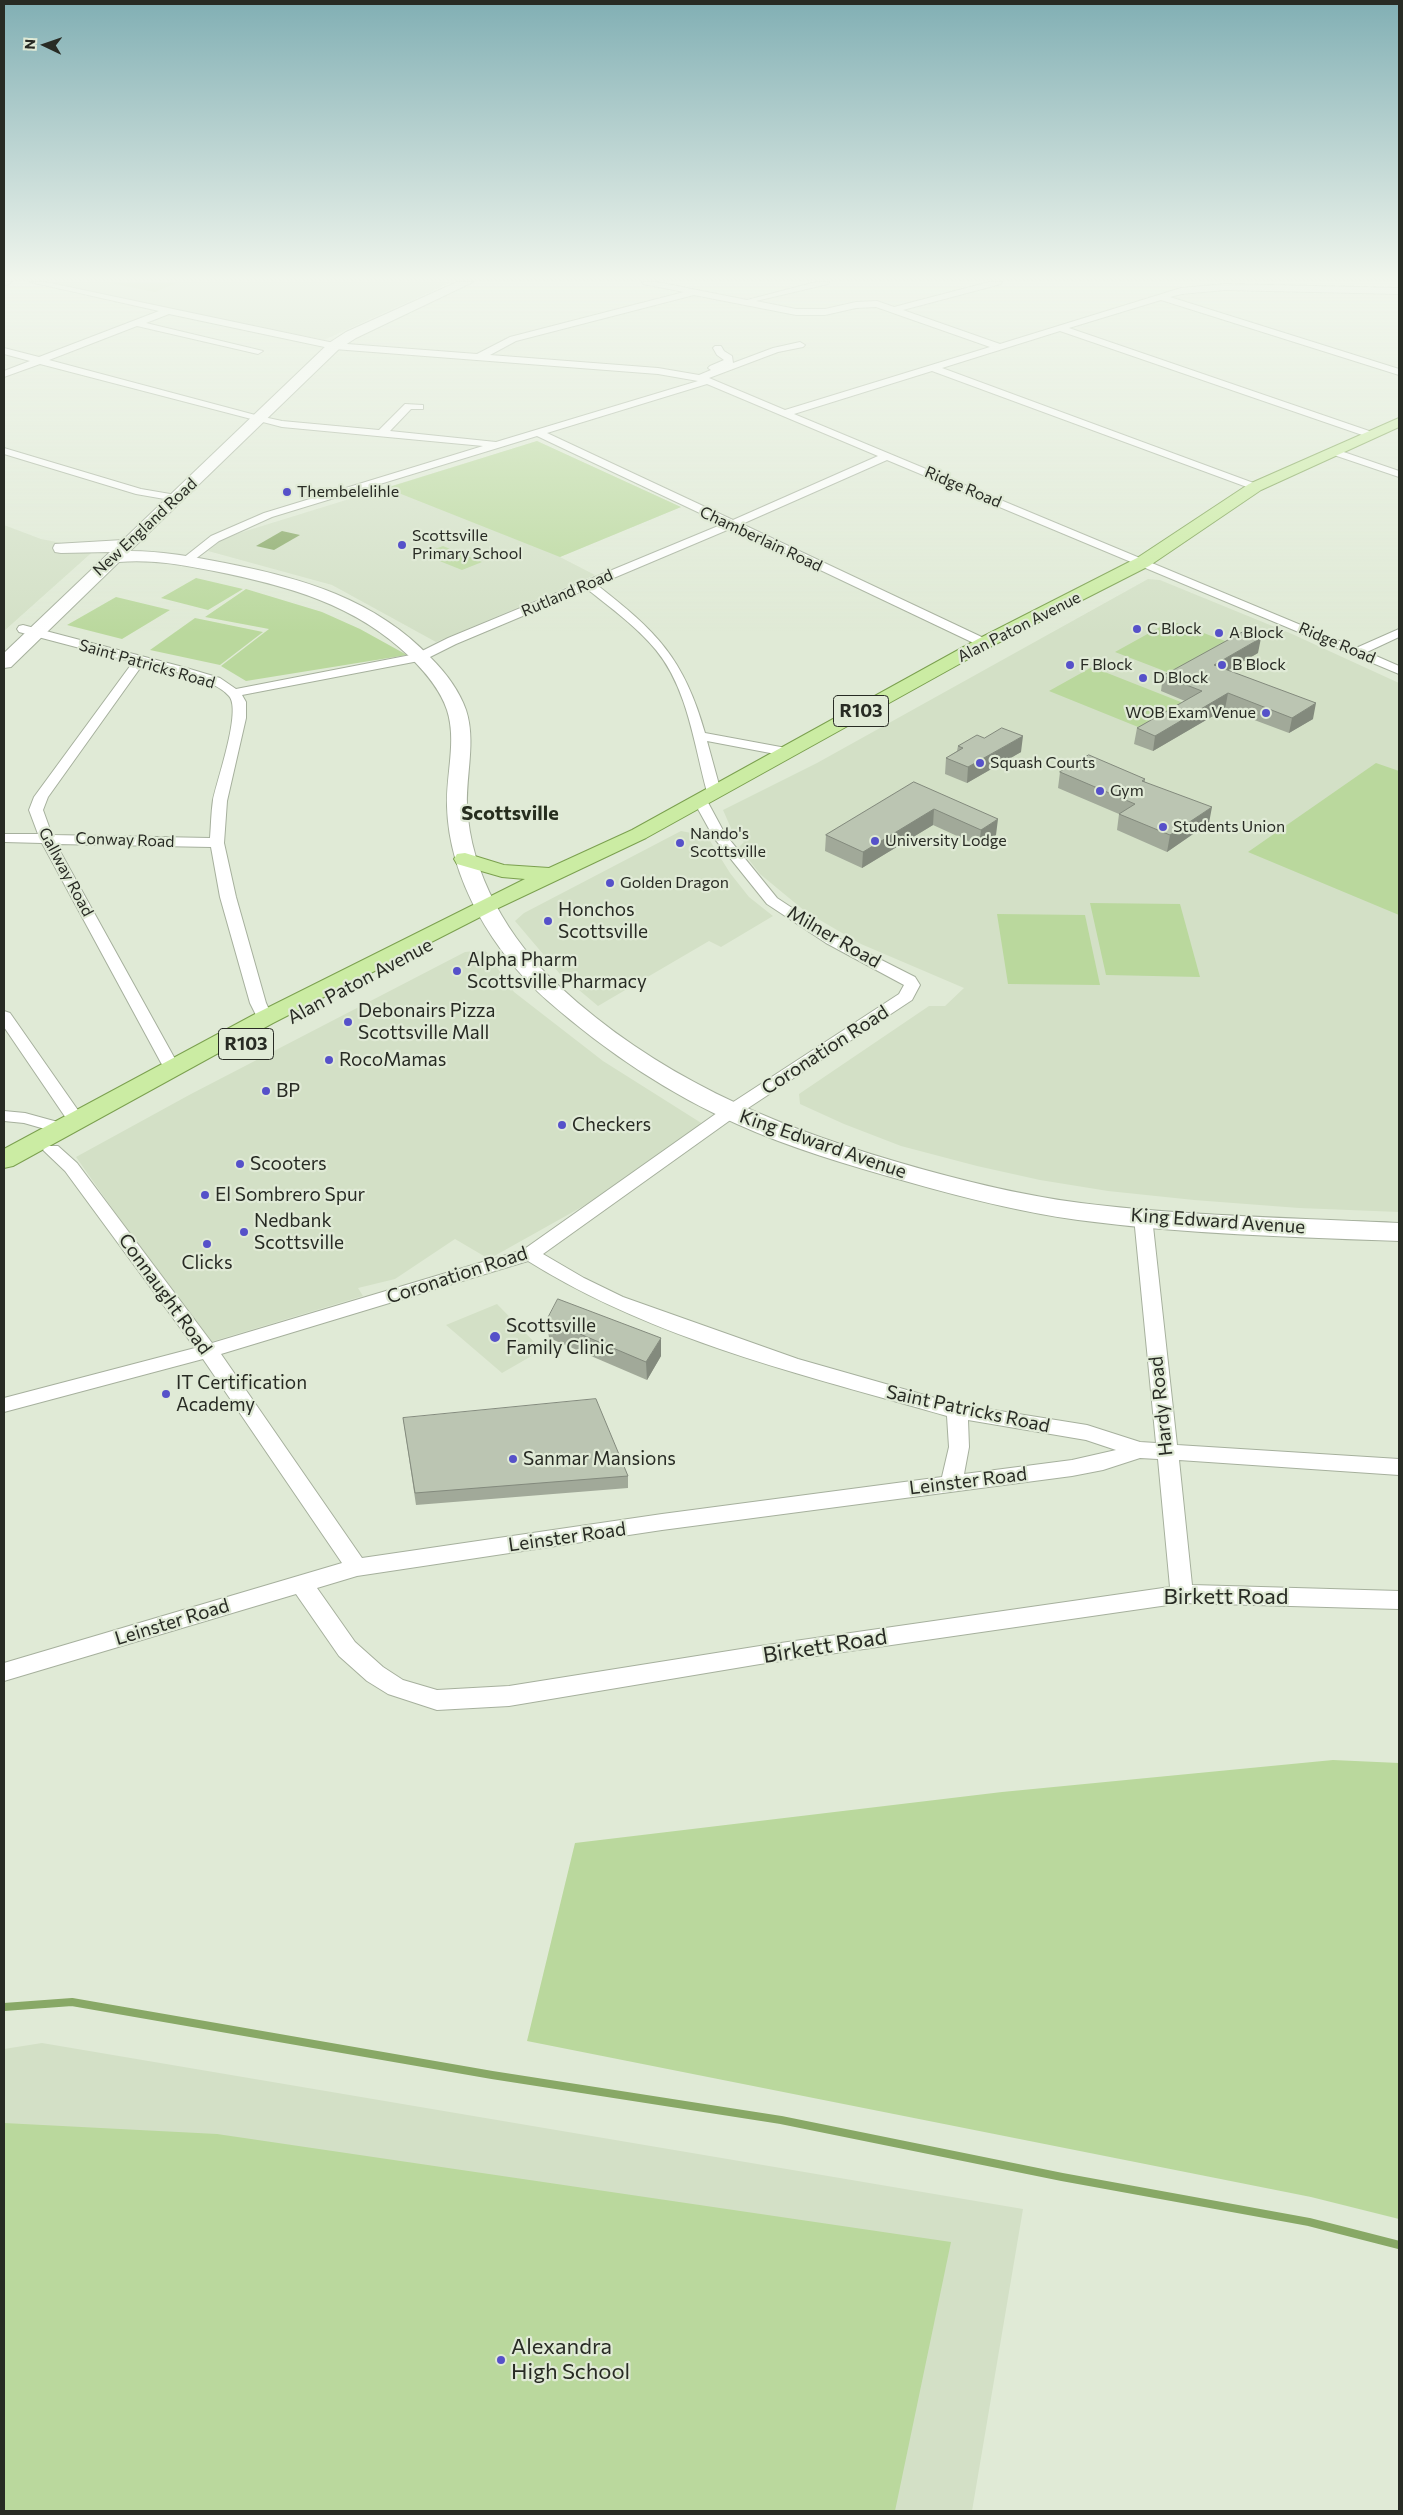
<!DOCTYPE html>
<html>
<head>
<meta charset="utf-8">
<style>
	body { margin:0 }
	#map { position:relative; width:1403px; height:2515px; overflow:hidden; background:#e0ead6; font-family:Commissioner,sans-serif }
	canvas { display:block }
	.frame { position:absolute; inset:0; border:5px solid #282b24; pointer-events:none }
	.north { position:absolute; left:20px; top:20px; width:50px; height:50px; -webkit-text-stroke:4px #e0ead6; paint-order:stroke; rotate:273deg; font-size:14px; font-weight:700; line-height:20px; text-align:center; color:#282b24 }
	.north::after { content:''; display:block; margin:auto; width:18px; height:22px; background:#282b24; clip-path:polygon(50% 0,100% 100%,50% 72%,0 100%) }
</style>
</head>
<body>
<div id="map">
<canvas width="1403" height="2515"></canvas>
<div class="frame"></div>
<div class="north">N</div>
</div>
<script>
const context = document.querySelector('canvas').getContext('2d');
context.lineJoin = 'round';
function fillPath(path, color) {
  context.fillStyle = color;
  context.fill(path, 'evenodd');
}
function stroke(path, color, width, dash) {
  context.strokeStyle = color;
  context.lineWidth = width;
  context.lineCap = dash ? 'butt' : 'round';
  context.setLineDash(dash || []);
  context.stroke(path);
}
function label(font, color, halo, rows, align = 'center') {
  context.font = font + ' Commissioner,sans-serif';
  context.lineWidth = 4.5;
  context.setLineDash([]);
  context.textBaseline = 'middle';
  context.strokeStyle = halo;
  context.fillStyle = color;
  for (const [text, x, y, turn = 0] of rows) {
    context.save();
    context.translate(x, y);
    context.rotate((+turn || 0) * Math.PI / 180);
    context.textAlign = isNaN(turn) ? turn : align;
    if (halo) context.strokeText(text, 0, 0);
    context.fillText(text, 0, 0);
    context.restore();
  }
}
fillPath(new Path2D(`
	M41,282H452L324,340Z
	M537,441L681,507L560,557L595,575L436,642L332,585L208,551L223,538Z
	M4,525L41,539L67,544L98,547L4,631Z
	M1148,579L1160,580L1292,634L1399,683V1212L1299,1208L1194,1200L1108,1191L1040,1180L977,1166L901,1146L844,1124L800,1104L799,1094L929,1006H945L964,988L861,944L806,912L760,874L739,847L744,842L734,835L723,810L817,763Z
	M681,831L707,836L730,873L749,897L773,916L721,947L709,941L598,1006L560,974L515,921L524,913Z
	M485,950L514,992L603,1061L706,1126L596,1199L489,1259L455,1239L395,1279L358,1288L363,1296L207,1343L76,1157L191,1094L465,952Z
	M497,1304L542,1350L502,1373L446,1325Z
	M42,2043L1023,2209L972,2511H4V2049Z`), '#d3e0c6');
fillPath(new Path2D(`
	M104,282H179L155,292Z
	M537,441L681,507L560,557L386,488Z
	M443,546L482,562L462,570L422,554Z
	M196,578L243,589L208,610L161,598Z
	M246,589L322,612L360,629L407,655L246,681L221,666L269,629L205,617Z
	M116,597L170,610L122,639L67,625Z
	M195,618L263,632L220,665L150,650Z
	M1171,621L1236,645L1180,677L1115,652Z
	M1092,667L1191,706L1148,731L1049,691Z
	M1376,763L1399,771V915L1248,852Z
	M1090,903L1180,904L1200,977L1106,975Z
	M997,914L1085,915L1100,985L1008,984Z
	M1333,1760L1399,1763V2219L1311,2197L527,2041L575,1843L1002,1792Z
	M4,2123L217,2134L951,2242L895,2511H4Z`), '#bad89d');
fillPath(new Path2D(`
	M282,531L300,535L274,550L256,546Z`), '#88a866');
stroke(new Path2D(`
	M4,2007L72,2002L492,2075L781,2120L1062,2177L1309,2222L1399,2245`), '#88a866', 8);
const street = new Path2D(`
	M4,282H12L4,286Z
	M30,282H45L334,343L477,354L510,337L684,292L643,284L642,282H657L747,300L816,282H829L828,284L756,301L796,309H825L856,302L877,301L894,307L989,282H1002L1001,284L903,310L1000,344L1181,288L1225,284L1399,288V294L1225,290L1182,294L1170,297L1399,369V375L1161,300L1069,328L1375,433L1376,435L1371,438L1060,331L942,368L1259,485L1260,487L1255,490L932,371L794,414L1356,648L1399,629V637L1367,652L1399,666V674L887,460L742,524L988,640L990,643L988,646H980L732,528L597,585C656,631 684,658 705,733L786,748L793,752L786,756L707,741L721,792L719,795H709L707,792C694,745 688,689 656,650C636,626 611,608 587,589L456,644L424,660L242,695L246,702V718L227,801L224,843L236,897L266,1003L273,1018L271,1021H259L250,1003L220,897L211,847L56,844L180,1068L178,1072H166L42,843L4,842V834H38L29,810L34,797L133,662L19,632L17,629L19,626L23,625L183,667L220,678L236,689L416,654L448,638L723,524L537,436L272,517L219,541L190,563H182V559L211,536L264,513L483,446L282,427L40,364L4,377V371L30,361L4,354V348L39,357L159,311ZM694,295L796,315H825L856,308L876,307L990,347L785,410L709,378L778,352L803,347L805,345L800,342L773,348L733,363L732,356L724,351L721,346H715L713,348L717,355L724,360L710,366L708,368L711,370L699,375L658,368L490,355L516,341ZM169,314L334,349L658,374L698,381L496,442L390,431L411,409H423V405L405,404L379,430L282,421L259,416L49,360L137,326L258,354L263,351L146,323ZM707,384L878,456L733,520L547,433ZM143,664C166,670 214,678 229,696C242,710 217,780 213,800C211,813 211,826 210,838L52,835L43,810L48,797Z
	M4,448L141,489L176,495L181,498L176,501L136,494L4,454Z
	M1332,448L1399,471V477L1328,453L1327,451Z
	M700,796L705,797L725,834L777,898L836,937L915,977L920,985L912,1000L736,1116L543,1254L584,1278L623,1297L798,1359L956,1404L1087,1425L1140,1442L1156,1443L1134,1217L1137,1213H1149L1152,1217L1177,1445L1399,1459V1475L1179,1460L1192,1585L1399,1591V1609L1182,1603L760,1664L509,1706L437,1710L388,1694L367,1681L339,1656L296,1594L4,1681V1663L342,1563L203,1359L4,1412V1398L195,1348L65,1171L43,1150L46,1146H58L77,1163L212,1343L523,1250L724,1108L899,994L904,985L826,943L767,904L714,838L693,800ZM528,1261C654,1340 804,1375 947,1416L949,1447L942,1477L662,1514L362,1558L221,1354ZM968,1420L1086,1440L1116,1450L1072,1460L964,1474L969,1447ZM1140,1458L1158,1459L1170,1587L760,1646L509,1686L437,1690L403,1680L383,1667L355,1642L317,1588L357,1576L662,1530L1072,1476L1103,1470Z
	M4,1011L10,1013L82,1116L85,1120L82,1124H70L4,1027Z
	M4,1111L25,1113L65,1124L68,1128L65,1132L59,1133L24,1123L4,1121Z`);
const secondary = new Path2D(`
	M457,282H473L356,338L339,349L130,551C162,551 193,557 225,563C302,578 375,599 431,658C445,672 459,690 466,710C476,741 466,774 467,805C470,874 509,940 559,986C656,1076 769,1124 894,1161C955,1179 1018,1195 1081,1203C1186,1216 1293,1218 1399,1223V1241C1292,1237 1184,1234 1078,1220C1019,1212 961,1197 905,1181C848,1165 790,1148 737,1124C669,1094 604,1050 548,1001C494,953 449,880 447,806C446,774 457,741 447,710C440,689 425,672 410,657C355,604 288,586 214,571C183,565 151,559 119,562L11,667L4,668V653L110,552L61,553L55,552L53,548L55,544L123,540L329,343L346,332Z`);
const primary = new Path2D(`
	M1399,418V427L1261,490L1149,566L990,647L646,838L492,911L273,1023L13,1166L4,1168V1149L257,1013L525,879L502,877L457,864L454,859L457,854L465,853L504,865L549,868L632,830L978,639L1137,558L1249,484Z`);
stroke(street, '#a6b09d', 2);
stroke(secondary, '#a6b09d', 2);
stroke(primary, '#7ba04f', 2);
fillPath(street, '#fff');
fillPath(secondary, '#fff');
fillPath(primary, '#cbeca3');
fillPath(new Path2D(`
	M1258,653L1228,670L1313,719L1289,733L1225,709L1153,751L1134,744L1137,728L1185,701L1161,691L1163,676Z
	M958,746L1021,752L967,783L945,774L946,758L957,751Z
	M1060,772L1145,779V782L1209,823L1167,852L1117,830L1119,814L1058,788Z
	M914,782L996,835L979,846L933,825L862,868L825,851L826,835Z
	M547,1320L661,1356L647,1380L549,1338Z
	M403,1418L628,1476V1488L416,1505Z`), '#a1a999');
fillPath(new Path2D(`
	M1261,638L1258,653L1211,680L1214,665Z
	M1228,693L1225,709L1153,751L1155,736Z
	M1316,703L1313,719L1289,733L1292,718Z
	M1023,736L1021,752L967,783L968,767Z
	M1212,807L1209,823L1167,852L1170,835Z
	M934,809L933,825L862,868L863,852Z
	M998,819L996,835L979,846L981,830Z
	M661,1338V1356L647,1380L646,1362Z`), '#838a7d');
const building = new Path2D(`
	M1243,632L1261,638L1214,665L1316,703L1292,718L1228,693L1155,736L1137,728L1202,691L1163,676Z
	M1002,728L1023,736L968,767L946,758L963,748L958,746L977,735L984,738Z
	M1089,755L1145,779L1142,781L1212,807L1170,835L1119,814L1135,804L1060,772Z
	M914,782L998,819L981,830L934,809L863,852L826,835Z
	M558,1299L661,1338L646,1362L547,1320Z
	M596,1399L628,1476L415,1493L403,1418Z`);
fillPath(building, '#bbc5b2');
stroke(building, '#838a7d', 1);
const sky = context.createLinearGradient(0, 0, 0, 634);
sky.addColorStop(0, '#81afb4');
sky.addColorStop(0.44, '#f1f6ed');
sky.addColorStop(1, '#f1f6ed00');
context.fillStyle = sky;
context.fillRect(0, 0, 1403, 634);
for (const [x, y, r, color] of [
	[287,492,5,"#5651c9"],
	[402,545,5,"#5651c9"],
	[1137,629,5,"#5651c9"],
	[1219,633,5,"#5651c9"],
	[1070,665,5,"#5651c9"],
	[1222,665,5,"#5651c9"],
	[1143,678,5,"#5651c9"],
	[1266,713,5,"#5651c9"],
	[980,763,5,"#5651c9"],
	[1100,791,5,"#5651c9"],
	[1163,827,5,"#5651c9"],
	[875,841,5,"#5651c9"],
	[680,843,5,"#5651c9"],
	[610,883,5,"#5651c9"],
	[548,921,5,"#5651c9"],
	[457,971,5,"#5651c9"],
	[348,1022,5,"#5651c9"],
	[329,1060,5,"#5651c9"],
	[266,1091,5,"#5651c9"],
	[562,1125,5,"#5651c9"],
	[240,1164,5,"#5651c9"],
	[205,1195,5,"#5651c9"],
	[244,1232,5,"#5651c9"],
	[207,1244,5,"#5651c9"],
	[495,1337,6,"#5651c9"],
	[166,1394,5,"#5651c9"],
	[513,1459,5,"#5651c9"],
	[501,2360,5,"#5651c9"]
]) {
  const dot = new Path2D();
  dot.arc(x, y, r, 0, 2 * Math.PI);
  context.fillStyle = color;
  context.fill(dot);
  stroke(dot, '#e0ead6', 2);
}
label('16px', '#282b24', '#e0ead6', [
	["Ridge Road",963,487,23],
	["New England Road",145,527,-43],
	["Chamberlain Road",761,539,25],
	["Rutland Road",567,593,-23],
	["Alan Paton Avenue",1019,627,-27],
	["Ridge Road",1337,643,23],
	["Saint Patricks Road",147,664,16],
	["Conway Road",125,840,2],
	["Gallway Road",66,872,62]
]);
label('16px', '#282b24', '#e0ead6', [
	["Thembelelihle",297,492],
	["Scottsville",412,536],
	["Primary School",412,554],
	["C Block",1147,629],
	["A Block",1229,633],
	["F Block",1080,665],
	["B Block",1232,665],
	["D Block",1153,678],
	["WOB Exam Venue",1256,713,"right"],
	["Squash Courts",990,763],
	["Gym",1110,791],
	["Students Union",1173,827],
	["Nando's",690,834],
	["Scottsville",690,852],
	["University Lodge",885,841],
	["Golden Dragon",620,883]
], 'left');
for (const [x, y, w] of [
	[861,711,55],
	[246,1044,55]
]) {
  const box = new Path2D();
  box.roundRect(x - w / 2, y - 15.5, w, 31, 4);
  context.fillStyle = '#e0ead6';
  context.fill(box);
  stroke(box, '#282b24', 1);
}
label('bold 18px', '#282b24', null, [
	["R103",861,711],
	["R103",246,1044]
]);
label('19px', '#282b24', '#e0ead6', [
	["Honchos",558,910],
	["Scottsville",558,932],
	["Alpha Pharm",467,960],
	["Scottsville Pharmacy",467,982],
	["Debonairs Pizza",358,1011],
	["Scottsville Mall",358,1033],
	["RocoMamas",339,1060],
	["BP",276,1091],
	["Checkers",572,1125],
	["Scooters",250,1164],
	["El Sombrero Spur",215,1195],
	["Nedbank",254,1221],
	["Scottsville",254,1243],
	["Clicks",207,1263,"center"],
	["Scottsville",506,1326],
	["Family Clinic",506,1348],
	["IT Certification",176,1383],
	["Academy",176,1405],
	["Sanmar Mansions",523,1459]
], 'left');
label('19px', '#282b24', '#e0ead6', [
	["Milner Road",834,937,30],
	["Alan Paton Avenue",360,981,-28],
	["Coronation Road",825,1050,-33],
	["King Edward Avenue",823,1144,19],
	["King Edward Avenue",1218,1221,4],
	["Coronation Road",457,1275,-18],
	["Connaught Road",165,1294,54],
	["Hardy Road",1161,1406,-96],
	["Saint Patricks Road",968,1409,12],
	["Leinster Road",968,1481,-7],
	["Leinster Road",567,1537,-8],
	["Leinster Road",172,1622,-17]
]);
label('bold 20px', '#262d1e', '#e0ead6', [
	["Scottsville",510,813]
]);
label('22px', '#282b24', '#e0ead6', [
	["Birkett Road",1226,1597],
	["Birkett Road",825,1646,-9]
]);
label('22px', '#282b24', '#e0ead6', [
	["Alexandra",511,2347],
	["High School",511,2372]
], 'left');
</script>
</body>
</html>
